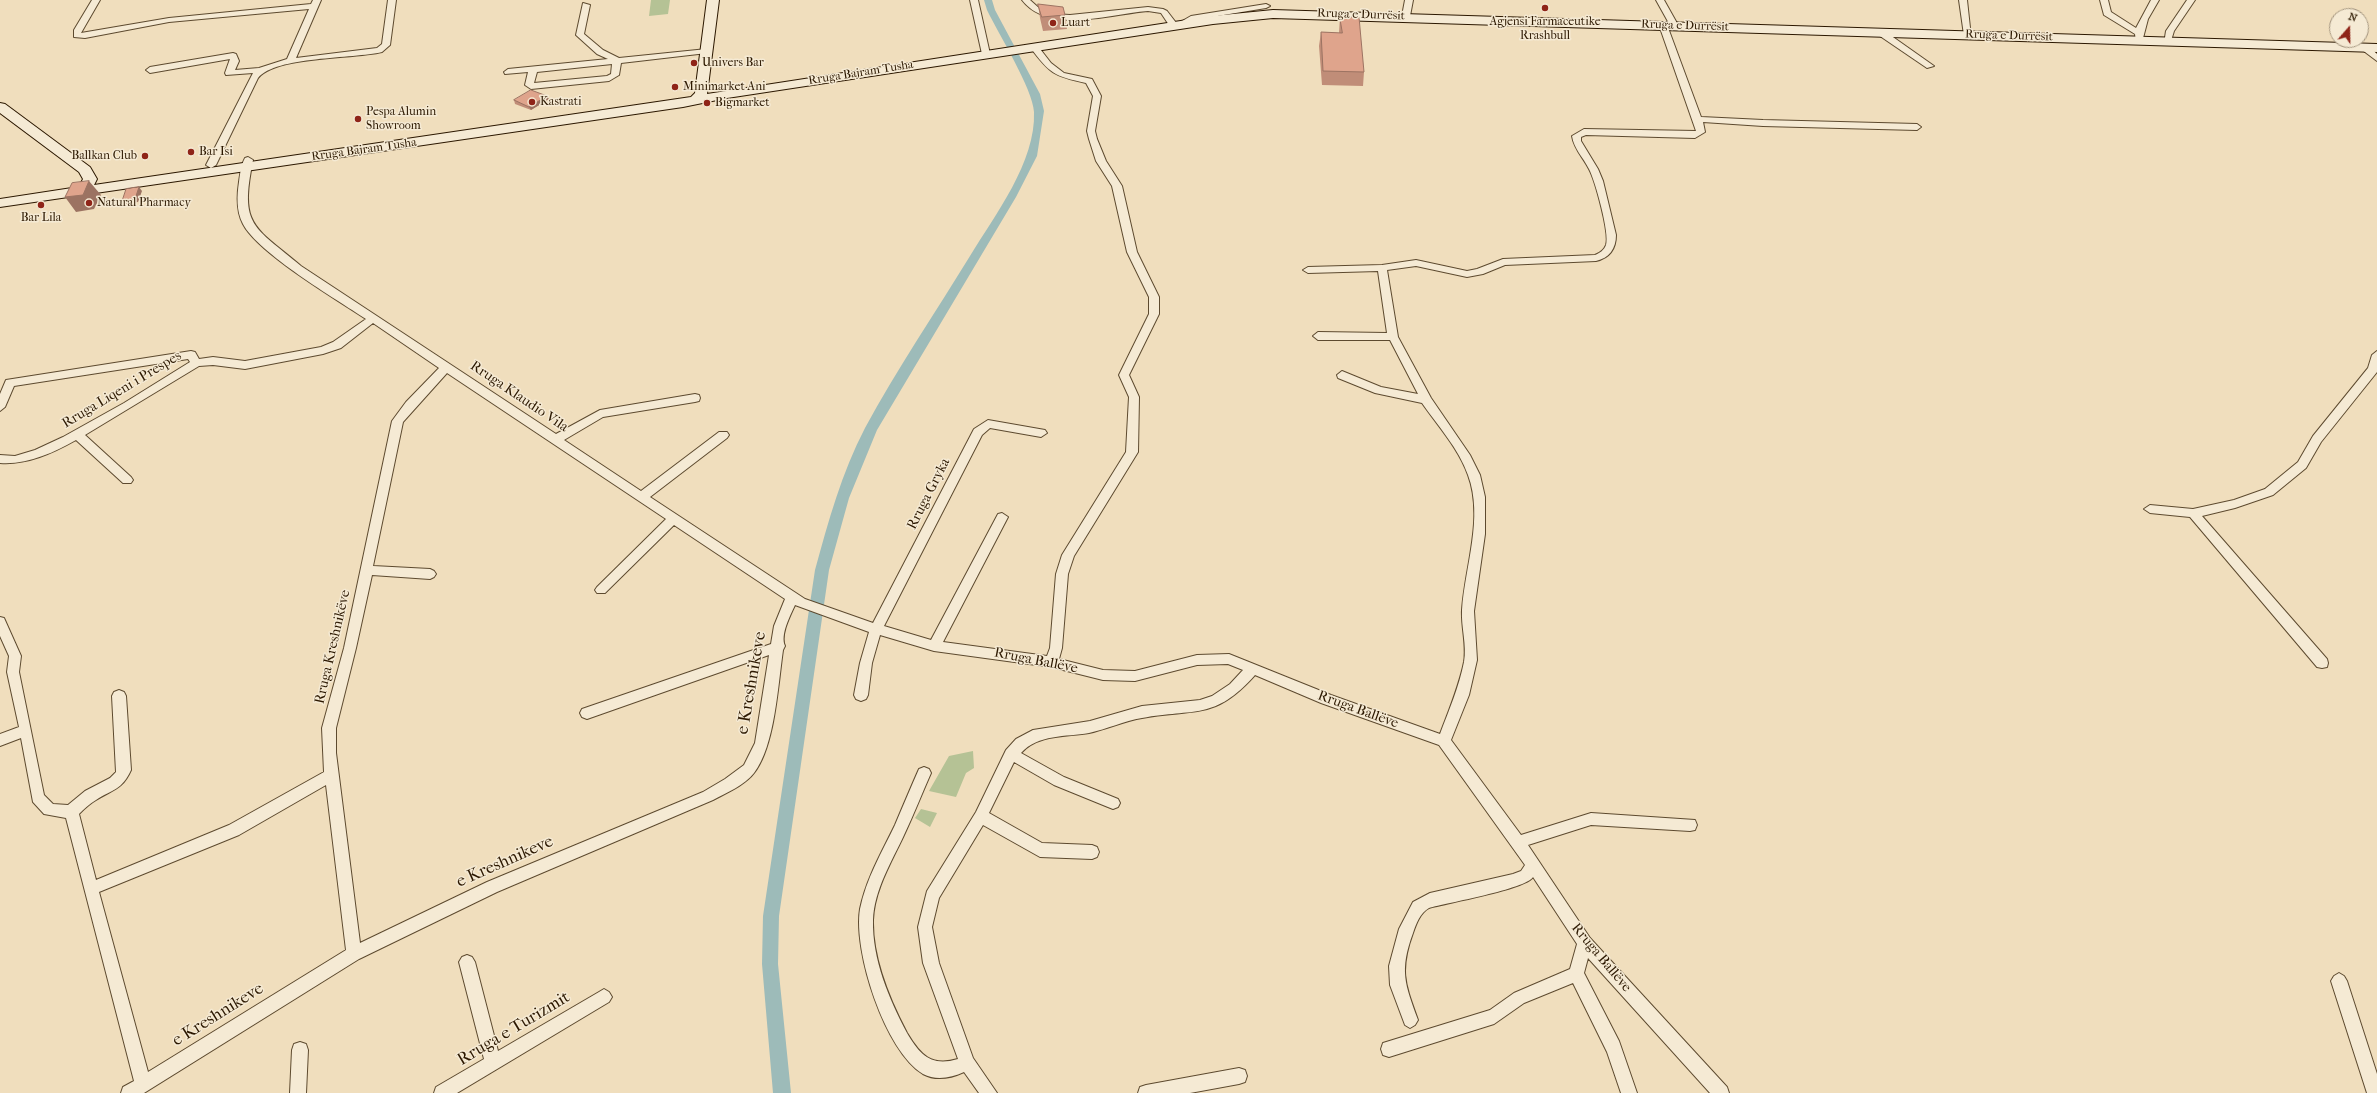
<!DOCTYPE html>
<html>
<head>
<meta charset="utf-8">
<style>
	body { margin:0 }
	#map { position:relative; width:2377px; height:1093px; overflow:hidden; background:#f0debd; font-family:"IM FELL French Canon",serif }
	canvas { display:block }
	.north { position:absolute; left:2329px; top:8px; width:40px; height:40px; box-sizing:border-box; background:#f5ead4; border:1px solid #a5967f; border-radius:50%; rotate:20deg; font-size:11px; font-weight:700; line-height:16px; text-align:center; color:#2c1800 }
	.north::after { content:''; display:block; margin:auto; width:14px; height:18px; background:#8f2418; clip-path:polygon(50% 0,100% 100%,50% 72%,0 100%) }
</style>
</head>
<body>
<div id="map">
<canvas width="2377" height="1093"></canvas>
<div class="north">N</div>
</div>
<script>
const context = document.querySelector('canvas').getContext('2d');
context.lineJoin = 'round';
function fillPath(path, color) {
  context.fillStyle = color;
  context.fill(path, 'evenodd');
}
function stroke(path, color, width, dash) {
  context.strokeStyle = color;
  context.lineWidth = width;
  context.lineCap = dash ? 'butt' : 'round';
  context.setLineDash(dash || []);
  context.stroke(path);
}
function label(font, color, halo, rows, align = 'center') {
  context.font = font + ' "IM FELL French Canon",serif';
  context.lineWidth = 3;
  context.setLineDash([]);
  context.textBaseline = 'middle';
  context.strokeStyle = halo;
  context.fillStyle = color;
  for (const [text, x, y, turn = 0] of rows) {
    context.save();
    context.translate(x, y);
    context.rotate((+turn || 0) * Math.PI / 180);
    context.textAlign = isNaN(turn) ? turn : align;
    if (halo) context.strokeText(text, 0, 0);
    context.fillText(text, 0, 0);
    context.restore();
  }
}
fillPath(new Path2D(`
	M651,0H670L668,14L649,16Z
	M973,751L974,768L966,773L956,797L929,791L949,756Z
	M921,809L937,813L930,827L915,818Z`), '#b5c295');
fillPath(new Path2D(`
	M984,0H992L995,10L1040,94L1044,111L1037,156L1016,197L877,430L849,498L829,570L779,916L778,964L791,1093H773L762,964L763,916L815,570C828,522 842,472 865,428C897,369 935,313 970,256C995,215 1036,162 1034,112C1033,89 998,33 987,10Z`), '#9dbbb9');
const street = new Path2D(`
	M92,0H100L81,33L169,18L311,4L313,0H321L296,58L377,48L382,44L388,0H396L390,45L382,52C353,59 276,56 258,78L216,165L211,168L206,165L253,73L226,75L225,73L230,59L150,73L146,70L150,67L233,53L236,54L239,61L235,70L259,68L287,59L309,9L169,22L85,38L74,37V30Z
	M970,0H978L990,54L989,56L982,54Z
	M1022,0H1030L1040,9L1053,14L1070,15L1148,7L1163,9L1167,11L1177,24L1191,16L1266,4L1270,6L1266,8L1193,20L1183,27L1171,28L1161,13L1148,11C1110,14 1049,35 1022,0Z
	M1405,0H1413L1410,16L1406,18L1402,16Z
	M1656,0H1664L1678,25L1677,27H1671Z
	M1959,0H1967L1971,37L1964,35Z
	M2100,0H2108L2111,12L2136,28L2151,0H2159L2148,19L2142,42H2136L2135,34L2104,15Z
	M2187,0H2195L2174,31L2170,44H2164L2166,31Z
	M583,3L590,5L584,34L603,50L619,58L707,49L711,51L707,53L621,63L619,75L609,81L531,89L525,85L528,72L505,74L504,72L508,69L608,59L597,54L576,35ZM612,64L611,74L607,76L534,83L537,72Z
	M1660,23L1667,25L1701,117L1763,120L1917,124L1921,127L1917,130L1763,126L1703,122L1705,132L1695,138L1586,135L1581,137V141L1598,169L1603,181L1616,235C1616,249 1609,258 1596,261L1505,265L1483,274L1467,277L1416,266L1387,270L1398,337L1431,398L1470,455L1480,475L1485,497V534L1474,611L1477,660L1469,695L1451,740L1521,835L1591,813L1695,820L1697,825L1695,830L1690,831L1591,825L1528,845L1590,938L1727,1087L1729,1093H1710L1588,958L1584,973L1619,1041L1637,1093H1621L1607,1052L1573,983L1524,1003L1494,1024L1389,1057L1383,1055L1381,1049L1383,1043L1490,1010L1514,993L1570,969L1577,944L1533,877C1526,889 1446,903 1429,908C1420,913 1416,924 1413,933C1399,971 1405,984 1418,1020L1415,1025L1410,1028L1405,1025L1390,985L1389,966L1399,929L1413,902L1430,893L1513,874L1521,871L1525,865L1439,745L1321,703L1255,675C1214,721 1195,708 1142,718C1124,721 1107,729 1089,733C1066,737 1038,734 1021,753L1064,777L1118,799L1120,803L1118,807L1113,809L1108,807L1054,785L1014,762L989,813L1042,843L1092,845L1097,847L1099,852L1097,857L1092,859L1040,857L983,825L939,898L932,927L939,963L973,1058L997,1093H979L964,1072C951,1078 936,1081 923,1074C885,1051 853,951 860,909C866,879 882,852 895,825C903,806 911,787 919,769L924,767L929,769L931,773C922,793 914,814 904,835C892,861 874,890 873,920C872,959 889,999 907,1033C920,1055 931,1067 958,1059L923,963L918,927L927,891L976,812L1006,750L1016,739L1033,730L1090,721L1142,706L1200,700L1212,696L1230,684L1243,670L1228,664L1197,665L1135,681L1103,680L1051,667L934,651L880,635L872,663L868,695L866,699L861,701L856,699L854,695L860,663L869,632L795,605C790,616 780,635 785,646L783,650C778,684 775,746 754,773C745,785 726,793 713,800L497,892L359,959L144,1093H121L123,1087L134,1081L66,818L44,814L33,802L21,738L0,746V734L19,727L7,672L9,656L0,636V617L4,618L21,656L19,672L44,795L53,804L68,805L85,791L110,778L116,772L112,696L114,692L119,690L124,692L126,696L131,770C122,790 113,789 96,800C89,804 84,809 79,814L96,880L229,825L324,772L322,728L344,648L392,421L406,402L439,368L373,323L341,348L323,354L245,369L213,365L199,366L85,435L131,477L133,480L131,483H123L76,440C53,453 27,465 0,463V455L15,456L35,450L63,437L124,403L190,362L188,359L14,386L5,407L0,411V394L6,380L191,351L195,352L199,359L213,357L245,361L321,347L333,342L366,319C336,299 258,253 243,224C236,211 237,195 239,182C240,174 241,165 245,158L248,157L253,160C239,227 254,226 301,266L556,434L600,410L695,394L699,395L700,398L699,401L695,402L603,417L564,440L641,491L719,432H727L729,435L727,438L650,497L805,599L873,623L974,429L988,420L1045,430L1047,433L1041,437L990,428L982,435L884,626L931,640L998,514L1002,513L1008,517L943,642L1047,656L1050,648L1056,574L1062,555L1126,452L1129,397L1119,375L1149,314V297L1127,252L1112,186L1096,161L1089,139L1087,131L1093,96L1086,83C1054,76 1050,74 1030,47L1037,45L1051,63L1064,73L1092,79L1101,96L1095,131L1097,139L1106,161L1122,186L1137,252L1159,297V314L1129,375L1139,397L1138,452L1074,556L1068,574L1062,648L1059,659L1103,670L1135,671L1197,655L1229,654L1331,695L1440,734C1449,710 1459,687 1464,662C1467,645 1461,627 1462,610C1465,566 1484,518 1468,475C1459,449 1438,426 1422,403L1375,393L1338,378L1337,375L1342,371L1381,387L1418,394L1390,340H1318L1313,336L1318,332L1387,333L1378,271L1308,273L1303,270L1308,267L1382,265L1416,260L1467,271L1477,269L1503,259L1595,255C1600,253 1604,250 1606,245C1610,234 1595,180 1589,169C1583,157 1574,149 1572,136L1584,129L1696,131L1659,25ZM447,373L666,519L597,587L595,590L597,593H605L674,525L785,599L774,626L771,644L582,709L580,713L582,717L587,719L769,655L755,743L744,765L725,779L703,792L487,882L360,943L336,753V728L356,648L372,575L430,579L434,577L436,574L434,571L430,569L373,566L403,422ZM326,785L346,950L148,1072L99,892L239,835Z
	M1877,30H1883L1934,66L1927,68L1877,34Z
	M2361,45H2367L2377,54V61L2361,49Z
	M2377,351V372L2321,442L2306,468L2273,495L2235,508L2202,516L2327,659L2328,663L2327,667L2322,668L2317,667L2190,517L2150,513L2144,509L2150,505L2193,509L2234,500L2265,489L2298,462L2313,436L2368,368L2372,355Z
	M467,955L472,957L475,962L498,1051L599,992L604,989L609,992L612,997L609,1002L457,1093H434L436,1087L484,1059L459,962L462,957Z
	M2339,973L2344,976L2347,981L2377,1074V1093H2367L2331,981L2334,976Z
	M300,1042L306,1044L308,1050L306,1093H290L292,1050L294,1044Z
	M1239,1068L1245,1070L1247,1076L1245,1082L1239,1084L1190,1093H1138L1140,1087L1146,1085Z`);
const secondary = new Path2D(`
	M707,0H719L707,94L1213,16L1273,10L2377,44V52L1273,18L1213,24L727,98L683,107L0,207V199L85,186L81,183L83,179L79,172L0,113V103L5,104L90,167L97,179L94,185L691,97L695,93Z`);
stroke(street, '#5d4a2f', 2);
stroke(secondary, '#2c1800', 2);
fillPath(street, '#f5ead4');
fillPath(secondary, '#f5ead4');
fillPath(new Path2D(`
	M1038,4L1065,15L1067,29L1043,31L1040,18Z
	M1340,17L1364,72L1363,86L1322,85L1319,46L1321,32L1339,33Z
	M549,99L531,110L515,104L514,100Z`), '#c08d78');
fillPath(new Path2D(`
	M547,96L549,99L531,110L529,107Z
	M89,181L101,195L94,209L76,212L65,197Z
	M139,187L142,191L138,202L125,204L122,201Z`), '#9c7362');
const building = new Path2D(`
	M1038,4L1063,7L1065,15L1042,17Z
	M1340,17H1359L1364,72L1323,71L1321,32L1342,33Z
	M531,90L547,96L529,107L514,100Z
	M89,181L83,195L65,197L72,183Z
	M139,187L135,199L122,201L126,189Z`);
fillPath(building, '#dfa48c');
stroke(building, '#9c7362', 1);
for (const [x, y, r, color] of [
	[1545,8,4,"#8f2418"],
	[1053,23,4,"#8f2418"],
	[694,63,4,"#8f2418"],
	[675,87,4,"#8f2418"],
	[532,102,4,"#8f2418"],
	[707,103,4,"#8f2418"],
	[358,119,4,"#8f2418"],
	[191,152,4,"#8f2418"],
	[145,156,4,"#8f2418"],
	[89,203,4,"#8f2418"],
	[41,205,4,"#8f2418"]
]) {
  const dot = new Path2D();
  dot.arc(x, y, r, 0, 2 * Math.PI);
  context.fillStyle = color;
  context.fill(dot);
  stroke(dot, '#f5ead4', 1.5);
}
label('12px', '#2c1800', '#f5ead4', [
	["Rruga e Durrësit",1361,15,2],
	["Rruga e Durrësit",1685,26,2],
	["Rruga e Durrësit",2009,36,2],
	["Rruga Bajram Tusha",861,73,-9],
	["Rruga Bajram Tusha",364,150,-8]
]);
label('12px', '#2c1800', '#f5ead4', [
	["Agjensi Farmaceutike",1545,22,"center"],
	["Rrashbull",1545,36,"center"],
	["Luart",1061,23],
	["Univers Bar",702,63],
	["Minimarket Ani",683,87],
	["Kastrati",540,102],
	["Bigmarket",715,103],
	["Pespa Alumin",366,112],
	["Showroom",366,126],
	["Bar Isi",199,152],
	["Ballkan Club",137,156,"right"],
	["Natural Pharmacy",97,203],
	["Bar Lila",41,218,"center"]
], 'left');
label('14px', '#2c1800', '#f5ead4', [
	["Rruga Liqeni i Prespes",122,390,-31],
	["Rruga Klaudio Vila",519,397,34],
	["Rruga Gryka",929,494,-63],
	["Rruga Kreshnikëve",333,647,-77],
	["Rruga Ballëve",1036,661,11],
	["Rruga Ballëve",1358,710,20],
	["Rruga Ballëve",1601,958,50]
]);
label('17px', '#2c1800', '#f5ead4', [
	["e Kreshnikeve",752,683,-80],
	["e Kreshnikeve",505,862,-24],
	["e Kreshnikeve",218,1015,-32],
	["Rruga e Turizmit",514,1029,-31]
]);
</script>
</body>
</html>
